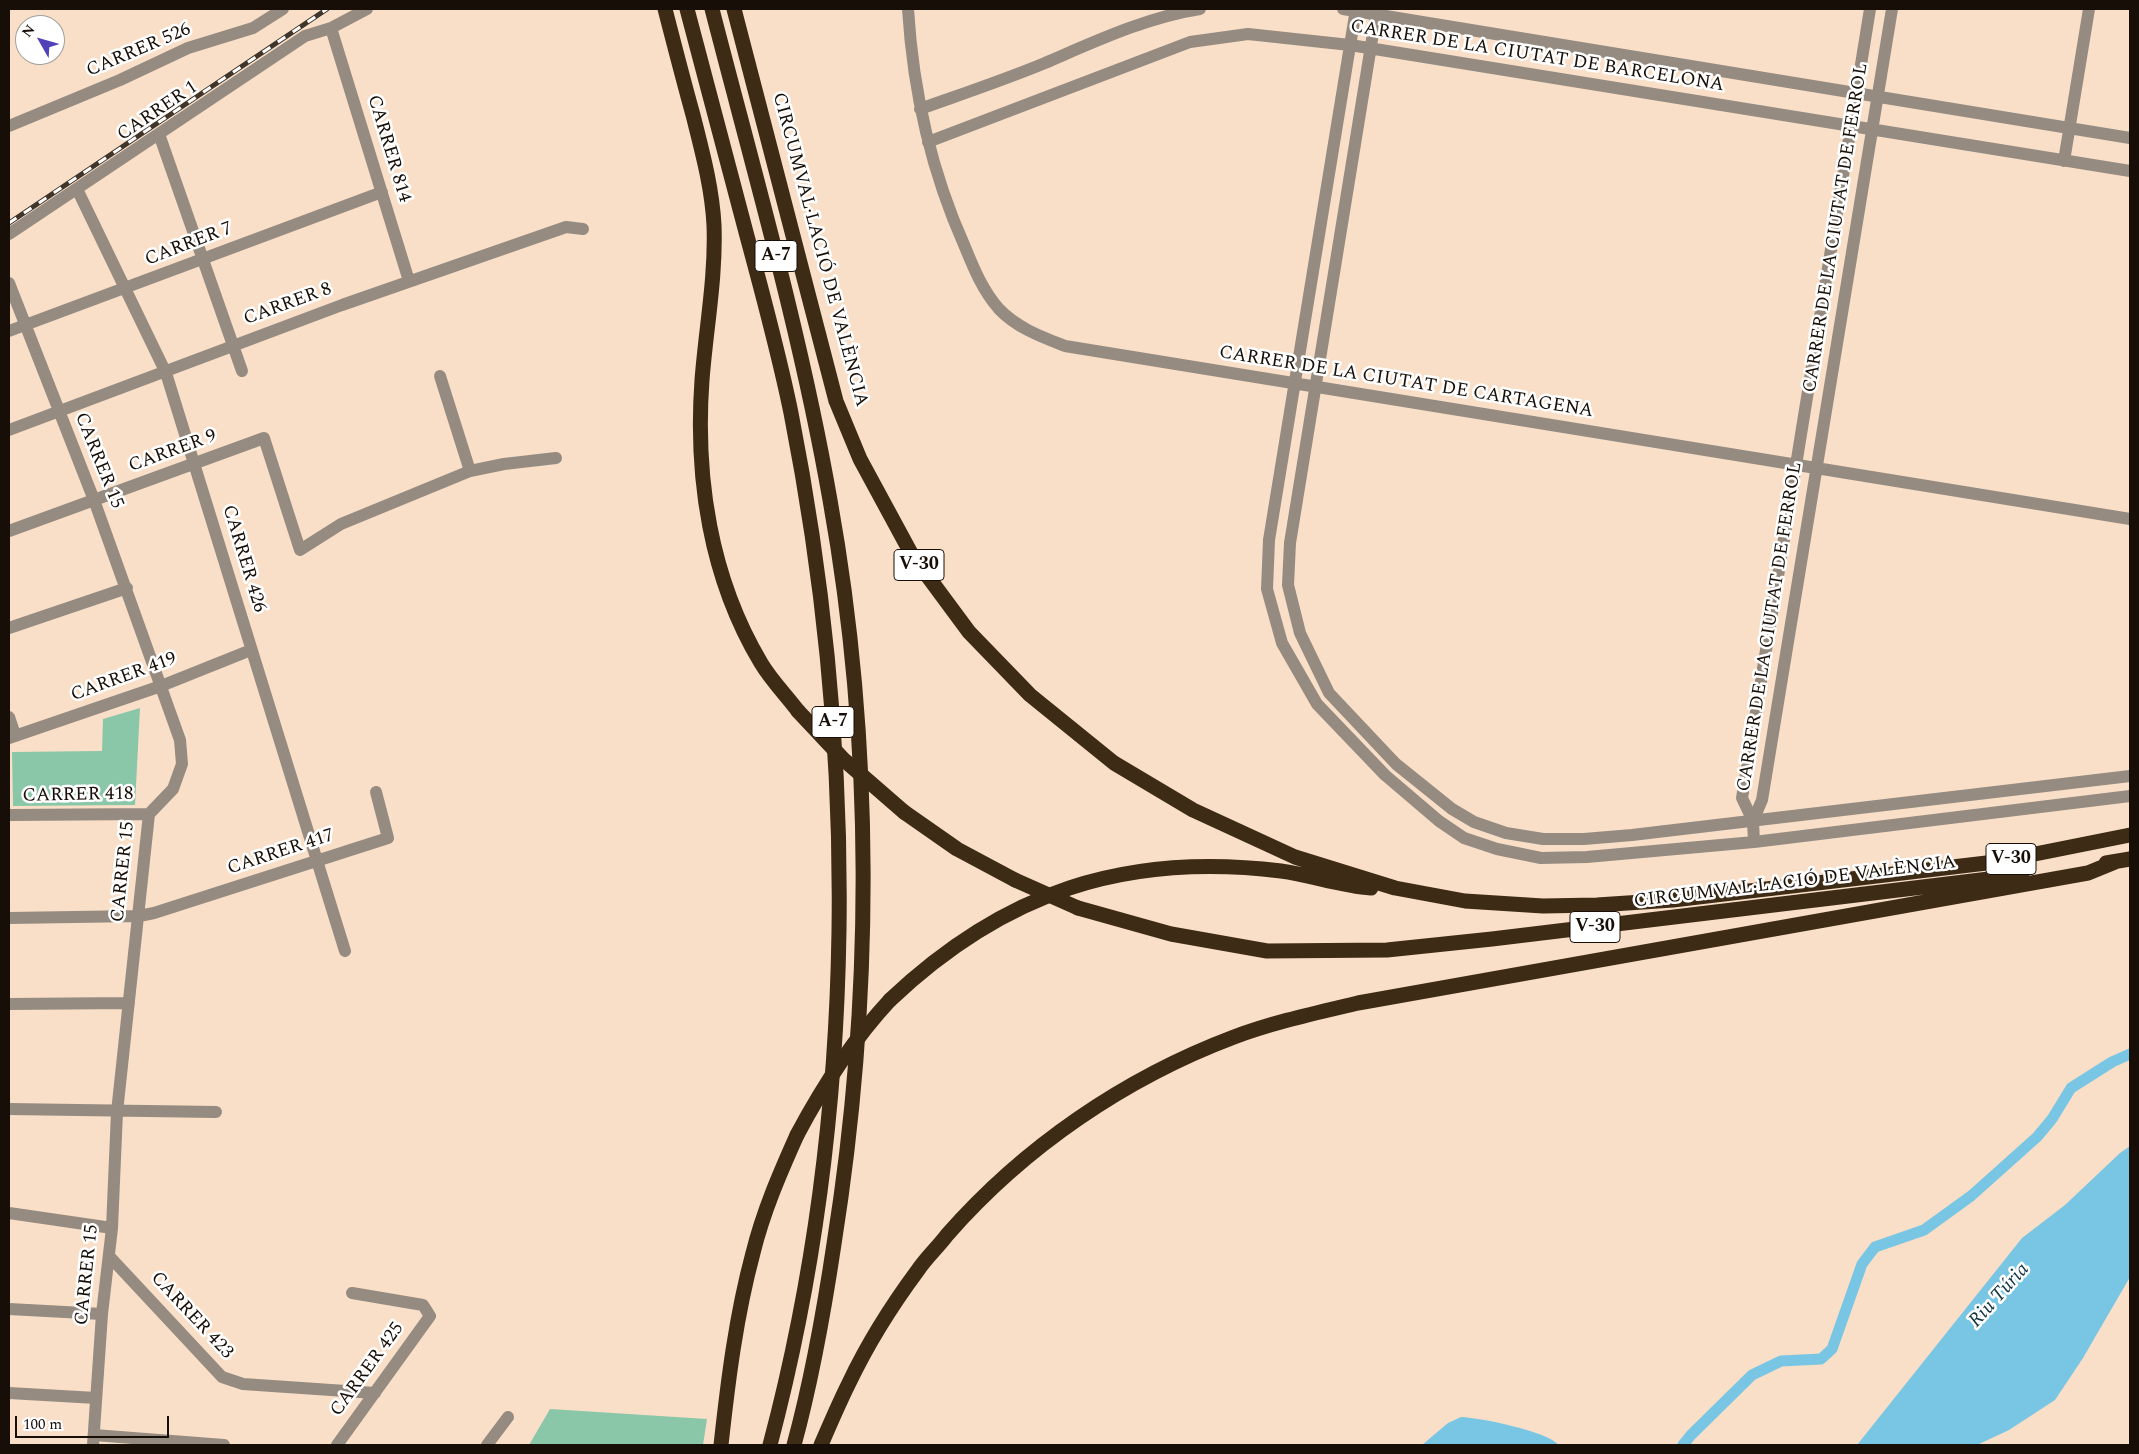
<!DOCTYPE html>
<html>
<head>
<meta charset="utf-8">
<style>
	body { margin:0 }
	#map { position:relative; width:2139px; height:1454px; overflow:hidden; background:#f9dfc7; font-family:Spectral,serif }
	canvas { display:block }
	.frame { position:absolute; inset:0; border:10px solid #170f07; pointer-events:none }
	.north { position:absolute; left:15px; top:15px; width:50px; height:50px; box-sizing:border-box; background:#fff; border:1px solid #a29f9c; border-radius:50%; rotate:308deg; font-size:14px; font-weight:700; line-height:20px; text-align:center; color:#170f07 }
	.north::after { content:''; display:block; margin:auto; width:18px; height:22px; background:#5242b9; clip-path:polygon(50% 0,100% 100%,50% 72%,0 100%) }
	.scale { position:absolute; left:15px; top:1416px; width:154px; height:22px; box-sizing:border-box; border:2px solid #170f07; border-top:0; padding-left:6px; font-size:15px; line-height:18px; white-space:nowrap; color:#170f07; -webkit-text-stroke:4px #fff; paint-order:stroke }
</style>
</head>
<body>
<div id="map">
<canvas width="2139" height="1454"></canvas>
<div class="frame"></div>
<div class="north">N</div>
<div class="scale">100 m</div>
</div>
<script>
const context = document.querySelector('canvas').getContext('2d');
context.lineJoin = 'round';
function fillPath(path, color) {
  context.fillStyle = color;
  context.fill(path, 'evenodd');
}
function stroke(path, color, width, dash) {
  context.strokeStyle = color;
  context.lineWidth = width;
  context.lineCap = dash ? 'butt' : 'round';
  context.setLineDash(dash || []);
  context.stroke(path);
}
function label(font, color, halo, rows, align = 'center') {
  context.font = font + ' Spectral,serif';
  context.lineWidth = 5;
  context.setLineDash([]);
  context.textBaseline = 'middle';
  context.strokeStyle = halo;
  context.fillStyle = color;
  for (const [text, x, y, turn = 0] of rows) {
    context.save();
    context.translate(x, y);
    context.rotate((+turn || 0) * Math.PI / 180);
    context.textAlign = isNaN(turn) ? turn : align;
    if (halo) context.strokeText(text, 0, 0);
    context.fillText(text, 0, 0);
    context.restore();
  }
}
fillPath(new Path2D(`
	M140,708L135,805L13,806L12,752L102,751L103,719Z
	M550,1409L707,1419L703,1445H529Z`), '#89c7a8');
fillPath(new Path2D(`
	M2130,1146V1277L2083,1358L2055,1400L2009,1430L1977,1445H1857L2022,1238L2065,1205L2120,1153Z
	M1461,1417C1481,1418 1546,1431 1559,1445H1422L1448,1423Z`), '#79c6e4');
stroke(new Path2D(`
	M1683,1445L1691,1435L1752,1375L1781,1361L1821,1359L1832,1349L1862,1264L1875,1247L1924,1230L1971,1196L2037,1137L2052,1119L2071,1088L2112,1062L2130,1054`), '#79c6e4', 11);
stroke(new Path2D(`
	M908,9C913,91 931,171 965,247C974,269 983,291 999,309C1017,328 1042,337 1065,346L2130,519
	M1343,9L2130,138
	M1356,9L1269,540L1267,589L1282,643L1317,704L1385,775L1439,821L1464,838L1497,849L1541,858L1587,857L1754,842L2130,796
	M1377,9L1290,543L1288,585L1300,633L1329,693L1396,764L1452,809L1474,822L1506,833L1543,839H1584L1632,835L2130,776
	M331,28L409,281
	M920,109C962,94 1004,80 1045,63C1094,42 1147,17 1200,9
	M9,126L120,80L188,48L253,28L283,9
	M159,134L242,371
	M928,142L1190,42L1248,34L1350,45L2130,171
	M2064,161L2089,9
	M77,189L166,373L345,951
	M9,234L305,36L331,28L367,9
	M9,283L94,500L180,740L182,764L173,789L149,814L117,1112L112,1228L102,1314L93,1445
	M9,331L382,192
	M440,376L470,471
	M9,430L342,305L566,227L583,229
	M9,531L264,438L300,550L341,524L470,471L504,464L556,458
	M9,628L127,588
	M9,717L15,735
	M9,738L161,686L251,650
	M9,815L149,814
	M1753,821L1762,800L1892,9
	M1754,842L1753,821L1742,798L1870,9
	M9,918L139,916L154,913L388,838L376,792
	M9,1004L129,1003
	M9,1109L216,1112
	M9,1213L112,1228
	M110,1257L222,1377L243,1384L375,1393
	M9,1309L102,1314
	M9,1393L96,1398
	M94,1435L224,1445
	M337,1445L430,1316L423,1305L352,1293
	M487,1445L508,1417`), '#958b81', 12);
stroke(new Path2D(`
	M665,9C674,44 683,79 693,115C702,151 712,187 714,225C716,277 706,328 702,380C695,477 710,578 761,663C771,680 786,695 798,711
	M687,9C707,84 727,160 747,236C763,295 779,354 791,413C858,753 859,1109 770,1445
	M712,9C754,172 801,334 830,500C874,745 873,999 834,1244C824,1311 812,1379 794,1445
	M734,9L836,401L860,459L912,555L969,632L1030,695L1114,763L1193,810L1295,857L1395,888L1465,901L1543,906L1597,905L1673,900L1995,862L2130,835
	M904,812L957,849L1015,880
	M2106,863L2130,859
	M1078,908L1171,934L1267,951L1387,950L1492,939L2022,875
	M890,1000C1004,892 1125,852 1281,871C1311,875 1341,886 1371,888
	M721,1445C728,1381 736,1316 753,1253C763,1212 780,1173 797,1135
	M821,1445C830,1424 839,1403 849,1383C868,1343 892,1305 918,1270C926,1258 938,1247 947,1235C1024,1147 1125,1078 1234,1037C1274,1022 1316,1013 1358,1003L2088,873L2115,862`), '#3e2b16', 15);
const rail = new Path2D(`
	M9,223L327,9`);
stroke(rail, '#40352a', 5);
stroke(rail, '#fff', 3, [9]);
stroke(new Path2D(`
	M798,711L843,759L904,812
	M1015,880L1078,908
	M797,1135C823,1086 852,1041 890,1000`), '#3e2b16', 15);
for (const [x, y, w] of [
	[776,256,42],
	[919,565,50],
	[833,722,42],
	[2011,859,50],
	[1595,927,50]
]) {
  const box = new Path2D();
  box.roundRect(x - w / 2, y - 15.5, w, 31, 4);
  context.fillStyle = '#fff';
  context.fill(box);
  stroke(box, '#170f07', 1);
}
label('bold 18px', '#170f07', null, [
	["A-7",776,256],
	["V-30",919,565],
	["A-7",833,722],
	["V-30",2011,859],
	["V-30",1595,927]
]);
label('19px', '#170f07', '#fff', [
	["CARRER 526",139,51,-23],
	["CARRER DE LA CIUTAT DE BARCELONA",1537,57,9],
	["CARRER 1",158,112,-34],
	["CARRER 814",388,149,73],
	["CARRER DE LA CIUTAT DE FERROL",1837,228,-81],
	["CARRER 7",189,245,-21],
	["CIRCUMVAL·LACIÓ DE VALÈNCIA",819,250,75],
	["CARRER 8",288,305,-20],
	["CARRER DE LA CIUTAT DE CARTAGENA",1406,383,9],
	["CARRER 9",173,452,-20],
	["CARRER 15",98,461,68],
	["CARRER 426",243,559,73],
	["CARRER DE LA CIUTAT DE FERROL",1771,627,-81],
	["CARRER 419",124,678,-20],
	["CARRER 418",78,796,-1],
	["CARRER 417",281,853,-18],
	["CARRER 15",124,872,-84],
	["CIRCUMVAL·LACIÓ DE VALÈNCIA",1795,883,-7],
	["CARRER 15",88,1275,-84],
	["CARRER 423",191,1316,47],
	["CARRER 425",368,1370,-54]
]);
label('italic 20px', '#113542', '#fff', [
	["Riu Túria",2000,1296,-48]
]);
</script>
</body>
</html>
